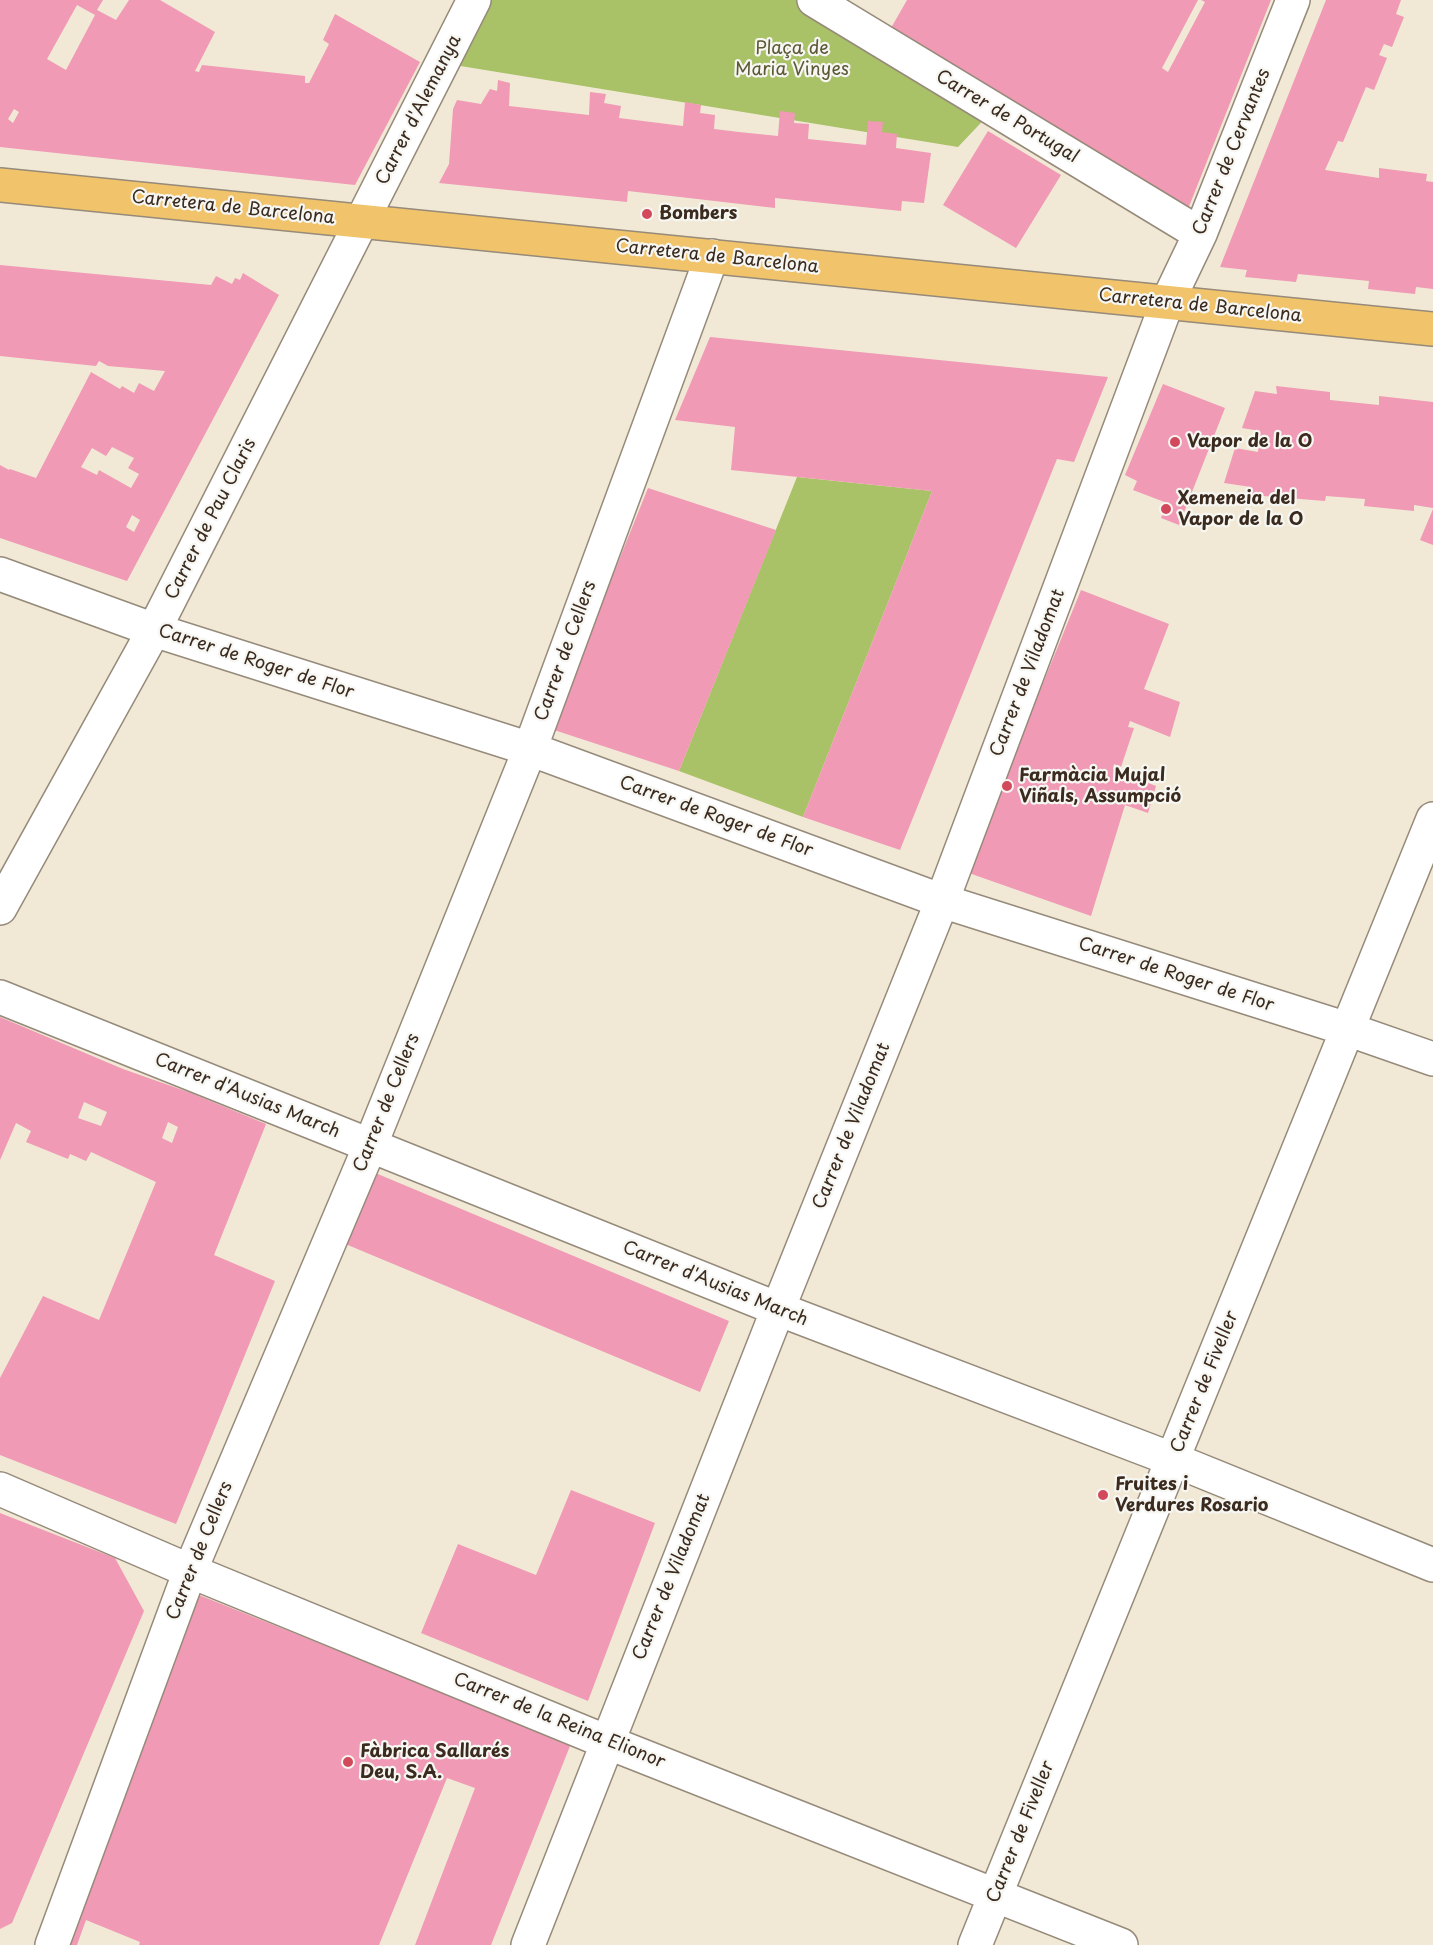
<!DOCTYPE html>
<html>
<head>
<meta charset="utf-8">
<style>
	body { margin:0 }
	canvas { display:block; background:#f1e9d5 }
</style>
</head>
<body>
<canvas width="1433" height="1945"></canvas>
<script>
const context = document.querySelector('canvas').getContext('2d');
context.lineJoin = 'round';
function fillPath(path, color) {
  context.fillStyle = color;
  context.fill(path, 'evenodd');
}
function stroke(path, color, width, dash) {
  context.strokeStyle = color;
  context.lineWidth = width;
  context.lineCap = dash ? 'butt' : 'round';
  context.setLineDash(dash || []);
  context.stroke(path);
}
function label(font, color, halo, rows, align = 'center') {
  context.font = font + ' "Playpen Sans",sans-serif';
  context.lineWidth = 4.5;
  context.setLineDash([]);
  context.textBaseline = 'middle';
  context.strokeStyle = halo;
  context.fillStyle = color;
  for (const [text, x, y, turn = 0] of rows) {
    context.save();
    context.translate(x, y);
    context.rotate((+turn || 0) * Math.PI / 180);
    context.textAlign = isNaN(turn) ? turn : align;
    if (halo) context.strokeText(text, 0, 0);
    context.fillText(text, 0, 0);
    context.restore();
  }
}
fillPath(new Path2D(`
	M474,0H808L994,109L958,147L442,63Z
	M797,477L932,491L803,817L679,771Z`), '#a9c167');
fillPath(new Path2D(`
	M0,0H103L97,10L116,20L129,0H160L215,32L195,71L199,72L202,65L305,76V83H309L329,44L323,40L335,14L420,62L355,185L0,147ZM77,5L95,15L66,70L47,59ZM14,109L19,112L13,123L8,119Z
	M907,0H1198L1162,68L1168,72L1205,2L1201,0H1271L1188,209L891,28Z
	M1326,0H1401L1396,14L1404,17L1392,47L1384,44L1379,55L1387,58L1374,90L1366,87L1343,142L1338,141L1325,170L1379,178V168L1427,174L1426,181L1433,182V289L1416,287L1415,294L1368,289L1369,281L1298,274L1296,282L1245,277L1247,270L1220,267Z
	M498,80L510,83L509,106L589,115L590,92L606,94L604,103L621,106L619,118L683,126L685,102L701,105L700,113L715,115L714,129L739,132L778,136L780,111L795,113L794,123L809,124L808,139L866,145L868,121L883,122L882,132L897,134L896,148L931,153L924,203L902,201L901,211L775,198V208L628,191L627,202L439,183L449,164L453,109L457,100L481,104L490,89L497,91Z
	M988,131L1061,175L1016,248L943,205Z
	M0,265L211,285L216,276L232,284L235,278L240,280L243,273L279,295L127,581L0,538V465L9,470L10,469L36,478L91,372L120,389L122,386L134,393L139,383L154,391L165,371L108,366L99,361L96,366L0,356ZM112,447L134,458L128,468L139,474L131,488L99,470L97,475L81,467L92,448L106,456ZM132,515L140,520L134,532L126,527Z
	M710,337L1108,377L1074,462L1057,459L900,850L803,817L932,491L731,470L735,427L675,420Z
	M1163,384L1225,408L1179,525L1161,518L1167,503L1133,490L1137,481L1125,475Z
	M1276,386L1330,392V400L1379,405V396L1433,402V508L1414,505V511L1364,506L1365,499L1326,496L1325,501L1251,495V487L1224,483L1235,448L1258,452L1260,431L1242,428L1255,391L1277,394Z
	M648,488L776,530L679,771L551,729Z
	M1433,509V545L1420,540Z
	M1081,590L1169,624L1144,689L1180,702L1170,737L1130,721L1128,727L1134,728L1121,767L1114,764L1113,769L1156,786L1148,813L1125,805L1091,916L966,872Z
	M0,1017L123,1069L191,1093L266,1124L214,1255L275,1281L176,1524L0,1455V1378L43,1296L99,1320L156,1182L91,1152L86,1161L70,1154L68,1159L26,1142L31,1131L16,1123L0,1160ZM84,1102L107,1112L101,1126L78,1118ZM168,1122L178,1127L172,1143L162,1138Z
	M373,1172L729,1321L700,1392L343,1243Z
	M571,1490L655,1523L588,1701L421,1633L458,1544L536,1575Z
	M0,1513L115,1558L144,1611L12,1923L0,1929Z
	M199,1595L476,1706L570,1746L491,1945H415L475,1788L447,1778L379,1945H139L140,1942L86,1920L77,1945H62Z`), '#f09ab6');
const street = new Path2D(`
	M814,0L1200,234
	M0,574L154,630L530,749L942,901L1347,1029L1433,1059
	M0,908L154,630L474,0
	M0,997L778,1309L1174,1460L1433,1565
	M0,1489L190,1571L607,1742L1121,1945
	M52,1945L190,1571L370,1146L530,749L712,256
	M528,1945L778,1309L942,901L1167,303L1200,234L1293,0
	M975,1945L1433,819`);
const primary = new Path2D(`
	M0,185L1433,329`);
stroke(street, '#968a7a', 36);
stroke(primary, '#968a7a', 36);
stroke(street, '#fff', 33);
stroke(primary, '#f1c36a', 33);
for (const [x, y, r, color] of [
	[647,214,6,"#d1495b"],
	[1175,442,6,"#d1495b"],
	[1166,509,6,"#d1495b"],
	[1007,786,6,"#d1495b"],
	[1103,1495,6,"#d1495b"],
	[348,1762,6,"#d1495b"]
]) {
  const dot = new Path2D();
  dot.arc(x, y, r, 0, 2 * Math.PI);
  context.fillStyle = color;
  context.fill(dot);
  stroke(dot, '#f6f6f2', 2);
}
label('18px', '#5c5734', '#f6f6f2', [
	["Plaça de",792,49],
	["Maria Vinyes",792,70]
]);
label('18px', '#3b2a1e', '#f6f6f2', [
	["Carrer d'Alemanya",419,110,-63],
	["Carrer de Portugal",1007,117,31],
	["Carrer de Cervantes",1232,152,-68],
	["Carretera de Barcelona",233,208,6],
	["Carretera de Barcelona",717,257,6],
	["Carretera de Barcelona",1200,306,6],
	["Carrer de Pau Claris",211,519,-63],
	["Carrer de Cellers",566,651,-70],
	["Carrer de Roger de Flor",256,662,18],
	["Carrer de Viladomat",1028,673,-69],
	["Carrer de Roger de Flor",716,817,20],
	["Carrer de Roger de Flor",1176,975,18],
	["Carrer d'Ausias March",247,1096,22],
	["Carrer de Cellers",387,1103,-68],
	["Carrer de Viladomat",852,1126,-68],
	["Carrer d'Ausias March",715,1284,22],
	["Carrer de Fiveller",1205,1382,-68],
	["Carrer de Cellers",200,1551,-68],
	["Carrer de Viladomat",672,1577,-68],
	["Carrer de la Reina Elionor",559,1721,22],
	["Carrer de Fiveller",1021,1832,-68]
]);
label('bold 18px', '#3b2a1e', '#f6f6f2', [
	["Bombers",659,214],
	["Vapor de la O",1187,442],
	["Xemeneia del",1178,499],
	["Vapor de la O",1178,520],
	["Farmàcia Mujal",1019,776],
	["Viñals, Assumpció",1019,797],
	["Fruites i",1115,1485],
	["Verdures Rosario",1115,1506],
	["Fàbrica Sallarés",360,1752],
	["Deu, S.A.",360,1773]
], 'left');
</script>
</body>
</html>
